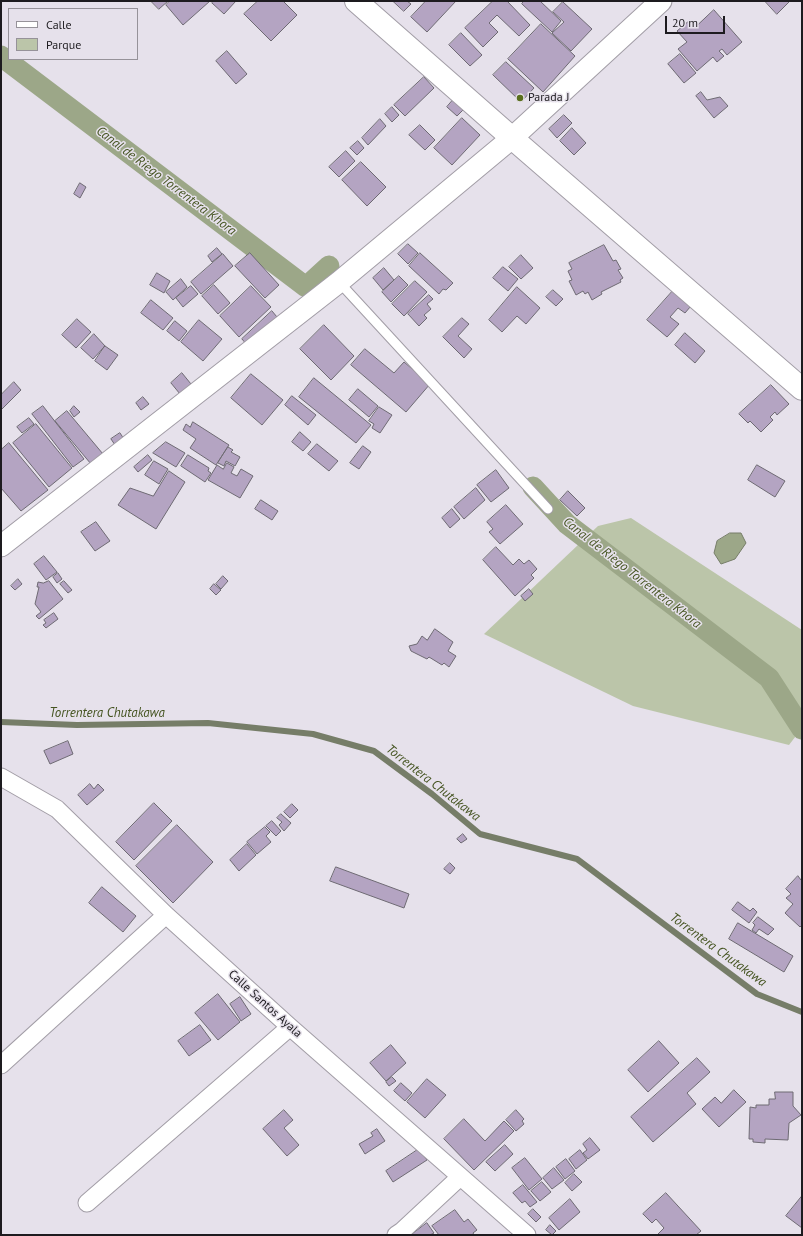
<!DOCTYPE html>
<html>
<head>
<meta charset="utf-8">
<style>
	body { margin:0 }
	#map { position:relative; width:803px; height:1236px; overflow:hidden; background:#e6e1eb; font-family:"PT Sans",sans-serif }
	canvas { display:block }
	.frame { position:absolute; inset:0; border:2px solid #1d1b1f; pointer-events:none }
	.legend { position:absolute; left:8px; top:8px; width:130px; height:52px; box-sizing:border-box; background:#e6e1eb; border:1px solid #969299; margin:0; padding:5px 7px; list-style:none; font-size:12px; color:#1d1b1f }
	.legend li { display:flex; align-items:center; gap:8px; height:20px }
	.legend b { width:20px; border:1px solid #969299 }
	.scale { position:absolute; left:665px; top:16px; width:60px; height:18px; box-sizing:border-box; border:2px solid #1d1b1f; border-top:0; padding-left:5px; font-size:12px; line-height:14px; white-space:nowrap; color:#1d1b1f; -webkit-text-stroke:3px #e6e1eb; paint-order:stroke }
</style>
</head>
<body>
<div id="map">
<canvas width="803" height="1236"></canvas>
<div class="frame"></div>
<ul class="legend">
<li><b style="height:5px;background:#fff"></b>Calle</li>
<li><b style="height:11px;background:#bbc5a9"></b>Parque</li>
</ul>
<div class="scale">20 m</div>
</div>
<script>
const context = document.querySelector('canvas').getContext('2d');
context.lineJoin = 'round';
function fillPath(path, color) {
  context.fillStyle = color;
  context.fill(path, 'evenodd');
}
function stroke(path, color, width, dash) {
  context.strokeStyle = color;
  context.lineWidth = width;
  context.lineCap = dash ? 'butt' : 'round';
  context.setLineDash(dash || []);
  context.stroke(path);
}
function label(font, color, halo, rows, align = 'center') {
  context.font = font + ' "PT Sans",sans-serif';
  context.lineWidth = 3;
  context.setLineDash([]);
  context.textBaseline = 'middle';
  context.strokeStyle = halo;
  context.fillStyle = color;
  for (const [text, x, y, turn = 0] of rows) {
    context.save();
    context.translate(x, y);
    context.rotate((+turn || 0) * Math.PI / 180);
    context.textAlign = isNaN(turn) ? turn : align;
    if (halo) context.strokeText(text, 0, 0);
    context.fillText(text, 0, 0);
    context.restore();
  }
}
fillPath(new Path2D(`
	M631,518L802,630V728L789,745L633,706L484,634L598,526Z`), '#bbc5a9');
const water = new Path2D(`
	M730,533H741L746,543L735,559L721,564L714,553L717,541Z`);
fillPath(water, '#9ca788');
stroke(water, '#767d68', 1);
stroke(new Path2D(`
	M1,722L77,725L208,723L313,734L374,751L432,794L480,834L577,859L757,994L802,1012`), '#767d68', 6);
stroke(new Path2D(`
	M1,56L306,287L329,266
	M533,487L567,524L769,678L802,729`), '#9ca788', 21);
const building = new Path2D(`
	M151,1H168L159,9Z
	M170,1H210L183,25L166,5Z
	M214,1H236L224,14L212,3Z
	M258,1H283L297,15L271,41L244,14Z
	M393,1H407L411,4L404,11Z
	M426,1H456L427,32L411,17Z
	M493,1H507L530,25L519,36L497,15L489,23L498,32L483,47L465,28Z
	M524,1H540L561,21L552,32L522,4Z
	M765,1H790L777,14Z
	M563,2L592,29L571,51L552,33L564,22L553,12Z
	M714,10L742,42L727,55L722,49L719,51L724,56L717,62L713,57L697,71L678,49L687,42L677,31L690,20L696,26Z
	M541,24L575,56L543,92L508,59Z
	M461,33L482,55L470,66L449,45Z
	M227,51L247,74L236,84L216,61Z
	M680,54L696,73L684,83L668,64Z
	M506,62L534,88L521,102L493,75Z
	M424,77L434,88L405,116L394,105Z
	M701,92L707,100L720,97L728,106L714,118L696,96Z
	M453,100L464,109L457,116L447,107Z
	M392,107L399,115L392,122L385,114Z
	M564,115L572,123L557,138L549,129Z
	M462,118L480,135L452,165L434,148Z
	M380,119L386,126L368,145L362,138Z
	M420,125L435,140L425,150L409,135Z
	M572,128L586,143L574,155L560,141Z
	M358,141L364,148L357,155L350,148Z
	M346,151L355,161L339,177L329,167Z
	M361,162L386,187L367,206L342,180Z
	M80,183L86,187L80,198L74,194Z
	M408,244L418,253L408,264L398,254Z
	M604,245L613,261L616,260L621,269L618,270L623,278L620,280L621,282L601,292L602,294L592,300L588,292L585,294L583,291L576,295L569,281L572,280L568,271L572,269L569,263Z
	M217,248L222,254L212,262L208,256Z
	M250,253L279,285L265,298L235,266Z
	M420,253L453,283L446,290L443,289L439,294L409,266Z
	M223,254L233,266L201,294L191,282Z
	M521,255L533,268L521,279L509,267Z
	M503,267L518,279L508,291L493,278Z
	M384,268L394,280L383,290L373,278Z
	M157,273L170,281L164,293L150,285Z
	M399,276L408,285L391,302L382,292Z
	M181,279L187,287L173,300L166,292Z
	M415,281L427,292L404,316L392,304Z
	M679,284L696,300L685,313L678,308L670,317L679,324L667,337L647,320Z
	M214,285L230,303L218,314L202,296Z
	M191,286L198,294L183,307L176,298Z
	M251,286L271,307L239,337L220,316Z
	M517,287L540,308L526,324L517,316L502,332L489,320Z
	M553,290L563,299L556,306L546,297Z
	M429,295L433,299L427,304L431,309L424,315L427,318L419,326L408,314Z
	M151,300L173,318L163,330L141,313Z
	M272,311L277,317L247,345L242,339Z
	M462,318L469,324L458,336L472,349L464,358L443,337Z
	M77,319L91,332L76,348L62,335Z
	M199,320L222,339L203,361L181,342Z
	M175,321L187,331L179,341L167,331Z
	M324,325L354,356L331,380L300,349Z
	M685,333L705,351L695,363L675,345Z
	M94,334L105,346L93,359L81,348Z
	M105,346L118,355L107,370L95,361Z
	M365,349L394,373L404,362L430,384L406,412L351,365Z
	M182,373L191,384L180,394L171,383Z
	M251,374L283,400L262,425L231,398Z
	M314,378L371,425L356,443L299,397Z
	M14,382L21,390L1,410V395Z
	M771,385L789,404L777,415L775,412L770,417L773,420L761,432L750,421L748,423L739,414Z
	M358,389L378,406L369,417L349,400Z
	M292,396L316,415L308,425L285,405Z
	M143,397L149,404L141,410L136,403Z
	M43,406L84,459L73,467L32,414Z
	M74,406L80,412L74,417L70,411Z
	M379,407L392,415L380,433L372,428L374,424L369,421Z
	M67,411L103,454L91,464L55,421Z
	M29,418L34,424L22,433L17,427Z
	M193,422L229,445L216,465L190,448L196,439L183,430L186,424L190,427Z
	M36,424L72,468L49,487L13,443Z
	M300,432L311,442L303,451L292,442Z
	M120,433L124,439L115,445L111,439Z
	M166,442L185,453L176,467L153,453Z
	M9,443L48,490L21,511L1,488V450Z
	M317,444L338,461L329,471L308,454Z
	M363,446L371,452L359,469L350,463Z
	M228,447L233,450L231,452L240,457L235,466L226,461L224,466L218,463Z
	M148,455L152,460L138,472L134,467Z
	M188,455L209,468L208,471L211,473L205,482L181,466Z
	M154,461L168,469L159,484L145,475Z
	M227,463L234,467L231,473L237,476L241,469L253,476L240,498L208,480L217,465L223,469Z
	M757,465L785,481L775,497L748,480Z
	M496,470L509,488L491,502L477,485Z
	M169,471L185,482L156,529L118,505L130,488L153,496Z
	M476,488L485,500L464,519L454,507Z
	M568,491L585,508L577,516L560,500Z
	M261,500L278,511L272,520L255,509Z
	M506,505L523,524L500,544L489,532L493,529L487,522Z
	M452,509L460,519L450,528L442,518Z
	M96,522L110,541L95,551L81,532Z
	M496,547L513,565L519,559L524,564L529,560L537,569L531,575L534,578L515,596L483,560Z
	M44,556L57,572L46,580L34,564Z
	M58,573L62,579L57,583L53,577Z
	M223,576L228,581L221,589L216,584Z
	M18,579L22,584L15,590L11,586Z
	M49,581L63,599L39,619L36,616L41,612L35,604L39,587H37L38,582L43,583Z
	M64,581L72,590L68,593L60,584Z
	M214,584L221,590L216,595L210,589Z
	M529,589L533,594L525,601L521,596Z
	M54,613L58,619L46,628L43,625L46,623L44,620Z
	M435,629L453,642L448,651L456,656L449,667L444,663L442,665L429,657L427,659L411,651L409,646L417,644L422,636L427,640Z
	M68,741L73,754L50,764L44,751Z
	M90,784L94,789L98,784L104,790L87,805L78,795Z
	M154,803L172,821L134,860L116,842Z
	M292,804L298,810L290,818L284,812Z
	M281,814L291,823L284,831L279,825L282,822L277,818Z
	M272,821L281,831L276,836L266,826Z
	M177,825L213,862L173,903L136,866Z
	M265,827L270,832L266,836L271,842L257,854L247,842Z
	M463,834L467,839L461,843L457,839Z
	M247,844L256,855L239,871L230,860Z
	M450,863L455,868L450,874L444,869Z
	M336,867L409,894L404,908L330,881Z
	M798,876L801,880L802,878V925L800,927L785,913L793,904L786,898L791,894L786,889Z
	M102,887L136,916L123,932L89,903Z
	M738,902L750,911L753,908L757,912L749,923L732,910Z
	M758,917L774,929L768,935L759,929L756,933L752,930L755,925L753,923Z
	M738,923L793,956L784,972L729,939Z
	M218,994L240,1022L218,1040L195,1013Z
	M240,997L251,1014L241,1021L230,1004Z
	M200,1025L211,1040L189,1056L178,1041Z
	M659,1041L679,1063L648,1092L628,1070Z
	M391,1045L406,1063L386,1081L370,1063Z
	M697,1058L710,1072L687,1093L696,1104L653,1142L631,1117Z
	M392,1077L396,1081L389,1086L386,1082Z
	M427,1079L446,1095L425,1118L407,1102Z
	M401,1083L412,1093L405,1101L394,1091Z
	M734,1090L746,1102L719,1127L702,1109L715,1097L721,1103Z
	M775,1092H793V1106L801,1115L789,1123L788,1140L765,1139V1143L753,1142V1139H749L750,1107L756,1108V1105H769V1099H775Z
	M284,1110L293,1120L284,1128L299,1145L287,1156L263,1129Z
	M516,1110L524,1119L522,1121L524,1124L516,1131L506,1120Z
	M464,1119L485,1141L504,1121L514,1131L474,1170L444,1139Z
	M377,1129L385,1141L365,1154L359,1144L373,1136L371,1133Z
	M590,1138L600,1150L588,1159L583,1153L587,1150L583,1144Z
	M505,1145L513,1154L495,1171L486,1162Z
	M419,1149L427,1160L393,1182L386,1171Z
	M580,1150L587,1160L576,1169L569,1159Z
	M525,1158L542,1179L529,1190L512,1168Z
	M566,1159L575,1171L565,1179L556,1167Z
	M554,1168L564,1180L552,1189L543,1178Z
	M574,1174L582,1182L572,1191L565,1183Z
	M542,1182L551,1192L540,1201L531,1191Z
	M523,1185L537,1202L530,1207L525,1201L522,1203L513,1193Z
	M666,1193L701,1231L696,1235H657L664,1228L656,1219L652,1223L643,1214Z
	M802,1196V1228L786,1216Z
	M570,1199L580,1212L559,1230L549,1218Z
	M533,1209L541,1217L536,1222L528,1214Z
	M455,1210L464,1222L468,1219L477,1230L473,1233L474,1235H439L432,1226Z
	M427,1223L434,1233L430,1235H411Z
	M550,1225L556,1231L552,1235L546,1230Z`);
fillPath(building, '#b4a4c2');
stroke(building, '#6e6a73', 1);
const service = new Path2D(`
	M339,282L548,509`);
const minor = new Path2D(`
	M1,777L57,809L166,915L290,1027L527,1235
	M1,1065L166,915
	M87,1203L290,1027
	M396,1235L402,1231L460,1177`);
const tertiary = new Path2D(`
	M1,546L339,282L512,138L661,1`);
const secondary = new Path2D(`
	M356,1L512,138L802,389`);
stroke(service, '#a29da6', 11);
stroke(minor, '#a29da6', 19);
stroke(tertiary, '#a29da6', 23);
stroke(secondary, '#a29da6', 24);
stroke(service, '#fff', 9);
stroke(minor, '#fff', 17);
stroke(tertiary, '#fff', 21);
stroke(secondary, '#fff', 22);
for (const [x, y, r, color] of [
	[520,98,4,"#5a6e1e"]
]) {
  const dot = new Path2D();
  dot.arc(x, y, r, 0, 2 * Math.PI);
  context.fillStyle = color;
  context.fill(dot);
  stroke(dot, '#e6e1eb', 1.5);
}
label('12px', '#1d1b1f', '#e6e1eb', [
	["Parada J",528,98]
], 'left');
label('12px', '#1d1b1f', '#e6e1eb', [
	["Calle Santos Ayala",265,1004,42]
]);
label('italic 13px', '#455421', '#e6e1eb', [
	["Canal de Riego Torrentera Khora",166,181,37],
	["Canal de Riego Torrentera Khora",632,573,38],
	["Torrentera Chutakawa",107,713],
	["Torrentera Chutakawa",433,783,38],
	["Torrentera Chutakawa",718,950,36]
]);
</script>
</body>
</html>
